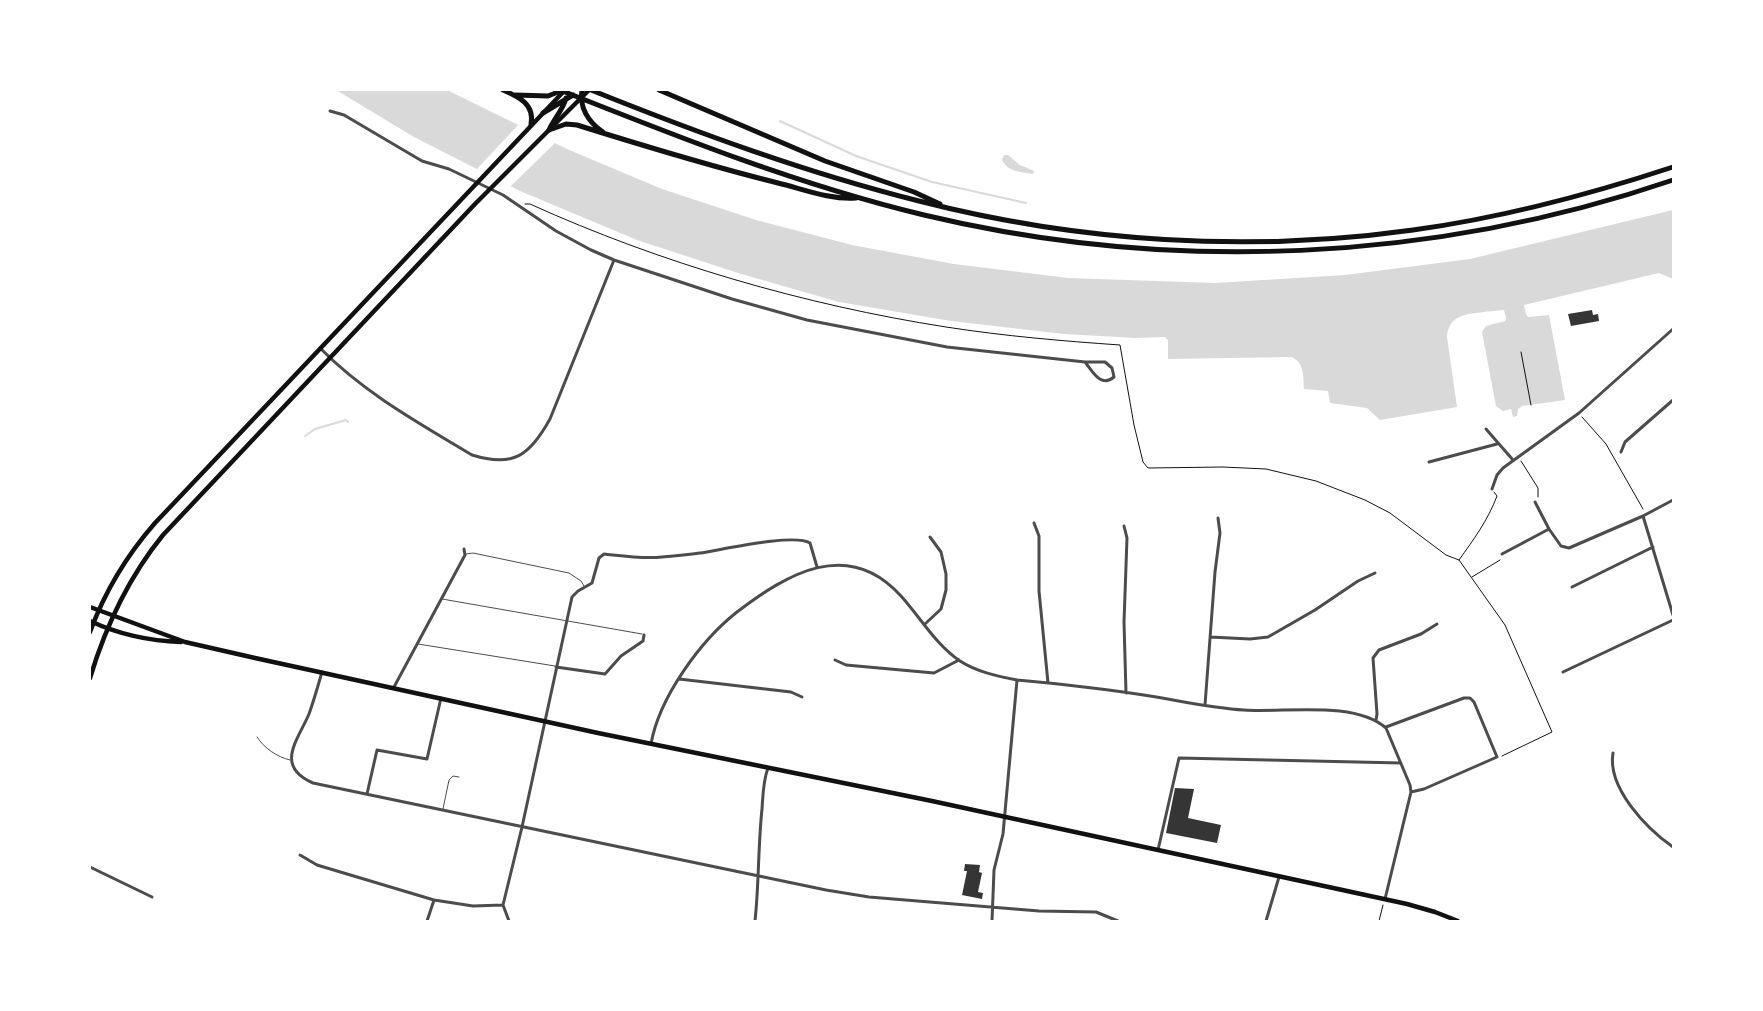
<!DOCTYPE html>
<html>
<head>
<meta charset="utf-8">
<style>
	body { margin:0 }
	#map { position:relative; width:1763px; height:1011px; overflow:hidden; background:#fff; font-family:"DM Sans",sans-serif }
	canvas { display:block }
	.frame { position:absolute; inset:0; border:91px solid #fff; pointer-events:none }
</style>
</head>
<body>
<div id="map">
<canvas width="1763" height="1011"></canvas>
<div class="frame"></div>
</div>
<script>
const context = document.querySelector('canvas').getContext('2d');
context.lineJoin = 'round';
function fillPath(path, color) {
  context.fillStyle = color;
  context.fill(path, 'evenodd');
}
function stroke(path, color, width, dash) {
  context.strokeStyle = color;
  context.lineWidth = width;
  context.lineCap = dash ? 'butt' : 'round';
  context.setLineDash(dash || []);
  context.stroke(path);
}
fillPath(new Path2D(`
	M336,90H447L567,149L662,189L756,220L852,245L954,264L1068,278L1215,283L1345,275L1470,259L1673,210V279L1659,273L1524,305L1526,314L1528,317L1549,315L1565,400L1522,406L1518,409L1517,416L1513,417L1511,409L1503,411L1496,406L1482,332L1486,326L1505,321L1506,318L1504,310C1494,311 1467,313 1459,317C1451,321 1447,329 1447,337L1457,407L1380,420L1367,408L1330,403L1328,391L1304,389C1303,377 1305,364 1292,357L1168,359V340L1165,337L1136,338L1064,334L951,321L839,302L738,273L637,240L520,191L414,137Z
	M1004,155H1008L1020,165L1034,171L1033,174C1021,172 1008,172 1002,160Z`), '#d9d9d9');
fillPath(new Path2D(`
	M520,123L557,141L509,188L475,171Z`), '#fff');
stroke(new Path2D(`
	M780,121L856,156L932,182L1026,203
	M305,436L315,429L346,420L348,422`), '#d9d9d9', 2);
fillPath(new Path2D(`
	M1592,310L1593,315L1598,314L1599,321L1571,326L1568,314Z
	M1175,788L1194,789L1188,818L1221,825L1217,843L1166,833Z
	M965,864L980,865L979,872L982,873L978,892L983,893L982,899L962,895L967,871H964Z`), '#353535');
stroke(new Path2D(`
	M525,204H530C660,263 805,305 946,327C1004,336 1062,341 1120,345L1134,425L1143,462L1148,468L1223,467L1266,469L1316,481L1365,500L1390,513L1446,555L1459,560L1471,577L1505,625L1552,732L1502,756
	M1521,352L1531,405
	M1582,417L1606,444L1643,509
	M1521,461L1538,488V497
	M1459,560C1474,539 1488,520 1497,496L1494,492
	M1472,577L1500,560
	M1379,921L1383,905`), '#111', 1);
stroke(new Path2D(`
	M466,554L473,553L569,573L581,581L584,586
	M442,599L642,634
	M418,644L555,666
	M257,737C264,748 277,757 290,760
	M443,809L449,780L453,776L459,777`), '#4c4c4c', 1);
stroke(new Path2D(`
	M330,111L344,115L422,161L449,169L503,195L556,231L591,250L614,260L732,299L807,320L947,347L1085,362H1105L1112,368L1114,377C1101,388 1093,372 1085,362
	M320,348C364,393 419,423 472,455C514,468 530,455 550,419L614,260
	M1486,429L1513,460
	M1621,452L1625,442L1673,400
	M1429,462L1497,444
	M1492,489L1497,475L1503,468L1579,413L1673,329
	M1535,502L1549,529
	M1643,516L1673,615
	M1034,523L1039,536V591L1048,683
	M1124,526L1127,538L1124,622L1126,693
	M1502,554L1549,529L1561,546L1569,548L1643,516L1673,500
	M1572,587L1653,547
	M925,624L941,609L946,590V574L941,552L930,537
	M1210,637L1250,639L1268,637L1315,610L1358,581L1375,573
	M835,660L846,665L934,673L959,660
	M556,667L605,674L621,656L643,641L644,635
	M322,672C318,686 314,700 309,714C298,740 274,766 313,783L826,890L869,897L1039,911L1096,912L1118,921
	M1563,672L1673,620
	M679,679L791,692L802,697
	M394,687L465,555L464,549
	M1205,705L1215,572L1220,533L1218,518
	M1376,720L1377,714L1373,658L1379,650L1421,634L1437,624
	M1386,727L1464,698H1470L1474,702L1497,757L1424,789L1411,792
	M651,744C659,698 700,641 737,612C787,574 848,537 901,596C920,617 936,645 960,661C977,672 997,676 1017,680
	M1613,753C1607,788 1647,829 1673,847
	M367,794L377,750L427,759L441,698
	M1158,850L1179,758L1401,763
	M300,855L317,865L434,900L473,906L503,905
	M90,867L152,897
	M427,921L434,900
	M509,921L503,905L522,827L572,597L578,591L592,583L599,558L604,554C623,556 643,559 662,557C675,556 687,555 700,553C721,550 794,533 810,543L817,567
	M755,921C759,884 758,847 762,809C763,795 763,781 768,768
	M992,921L994,870L1003,834L1017,680C1061,684 1106,689 1150,696C1181,701 1213,708 1244,710C1284,713 1354,700 1386,728L1410,785L1411,792L1385,899
	M1266,921L1279,877`), '#4c4c4c', 3);
stroke(new Path2D(`
	M552,127L589,90
	M90,607L185,642L255,658L598,733L932,801L1407,904L1435,912L1458,921
	M90,621C118,634 151,641 181,642`), '#111', 4.5);
stroke(new Path2D(`
	M90,632C105,591 127,555 155,523L565,90
	M90,678C106,625 128,578 163,535L475,204L549,130`), '#111', 4.5);
stroke(new Path2D(`
	M503,90C519,97 535,104 531,125
	M560,90C678,137 799,185 924,215C1171,274 1433,262 1673,180
	M582,90C579,107 588,122 603,132
	M591,90C698,133 807,173 919,201C1078,242 1250,253 1413,230C1501,218 1588,195 1673,167
	M659,90L825,161L914,192L940,204
	M515,95L548,96L563,90
	M543,113L573,95
	M549,130L566,124L577,125C644,146 710,166 778,183C803,189 830,200 856,198
	M549,130C554,119 564,108 566,98`), '#111', 5);
</script>
</body>
</html>
